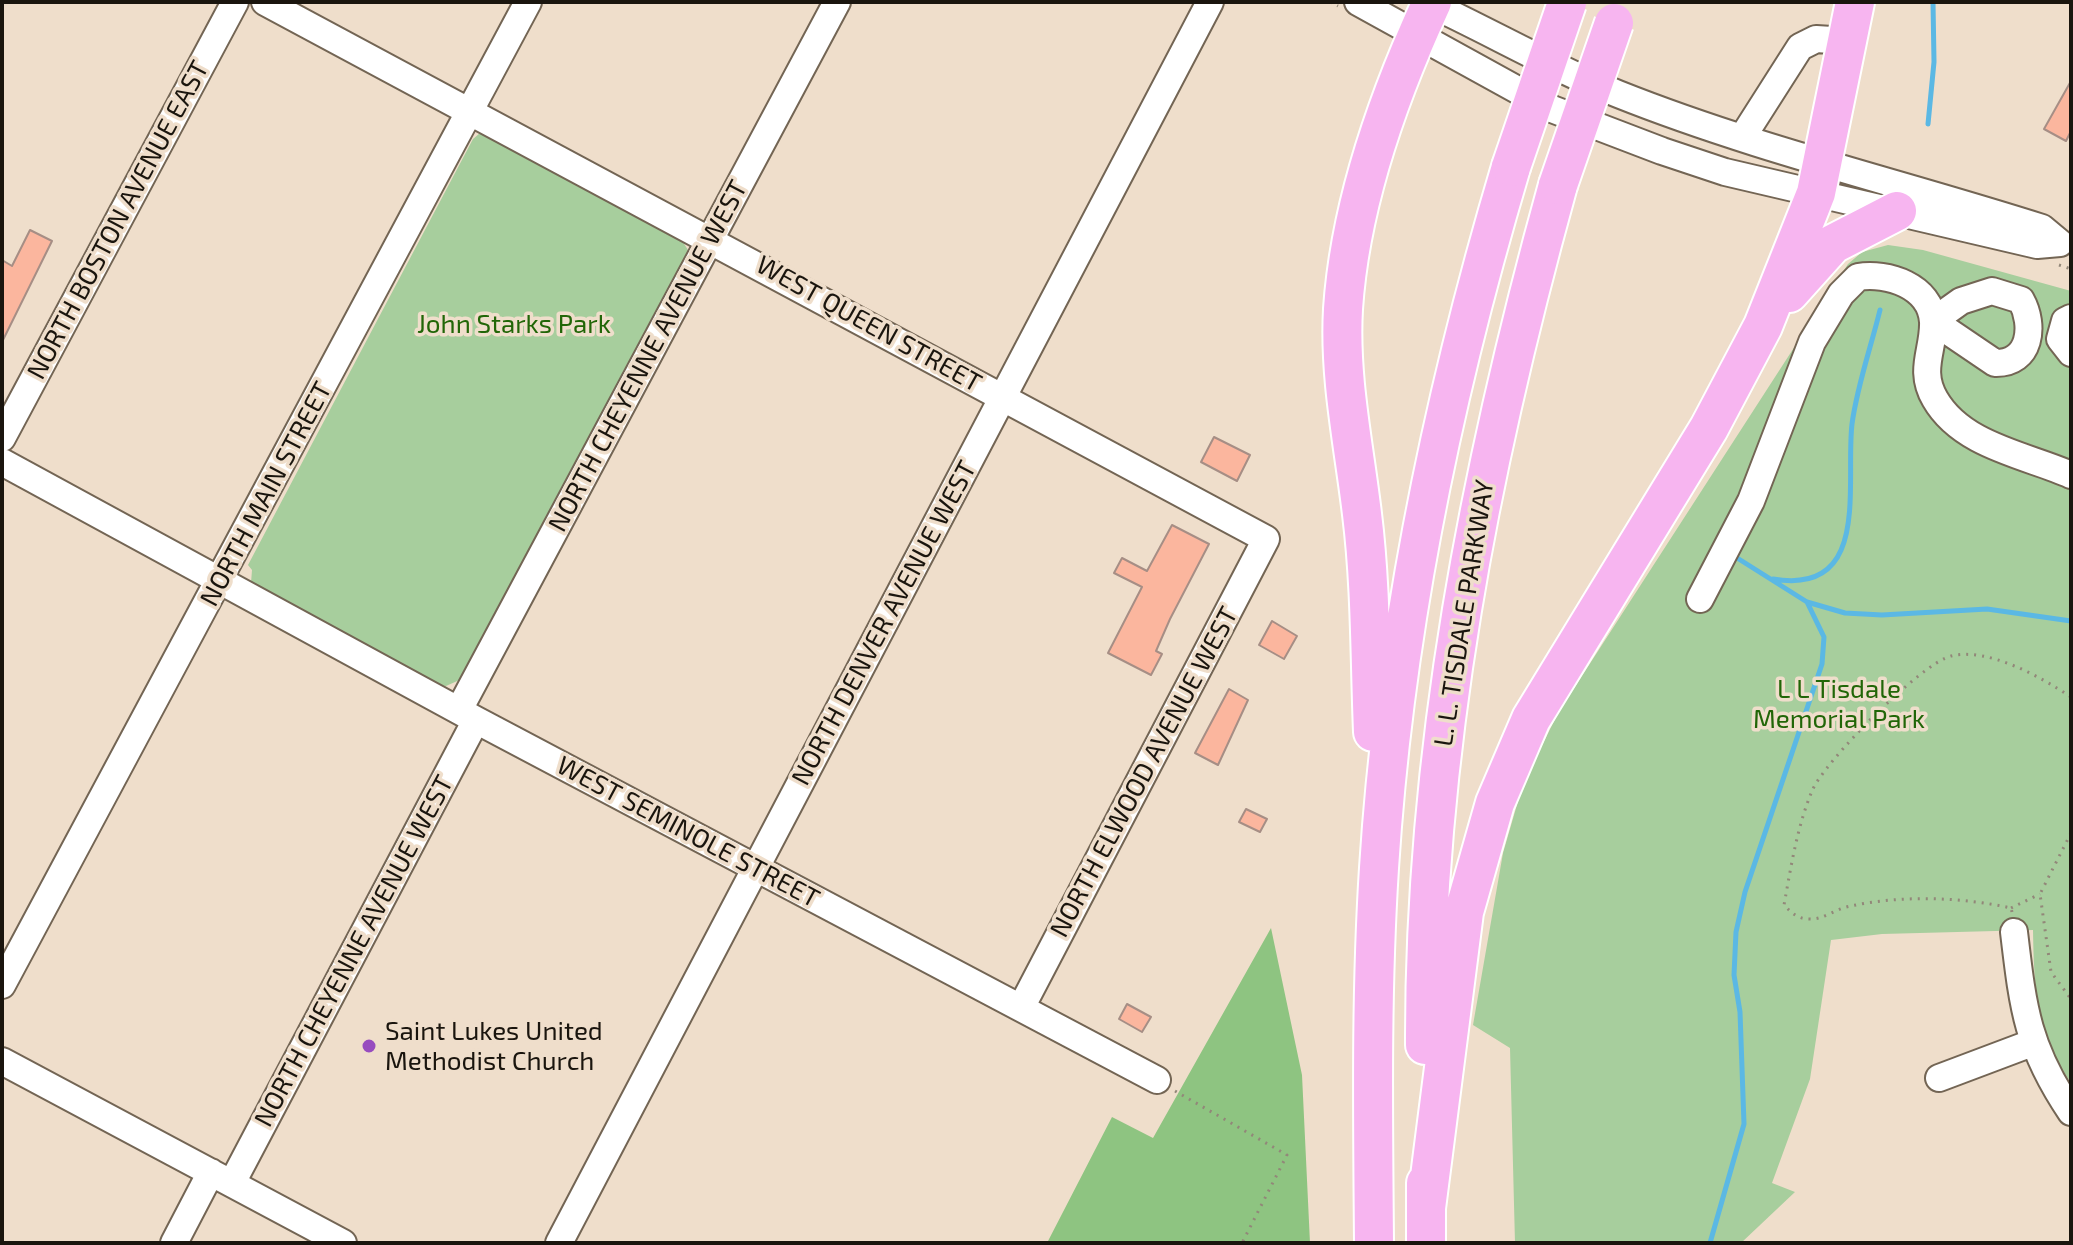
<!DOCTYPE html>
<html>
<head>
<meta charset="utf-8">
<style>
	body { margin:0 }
	#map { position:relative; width:2073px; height:1245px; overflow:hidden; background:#efdecb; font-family:"Exo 2",sans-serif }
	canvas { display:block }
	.frame { position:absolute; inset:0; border:4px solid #1a150e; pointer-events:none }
</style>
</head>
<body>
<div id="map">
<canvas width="2073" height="1245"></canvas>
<div class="frame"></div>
</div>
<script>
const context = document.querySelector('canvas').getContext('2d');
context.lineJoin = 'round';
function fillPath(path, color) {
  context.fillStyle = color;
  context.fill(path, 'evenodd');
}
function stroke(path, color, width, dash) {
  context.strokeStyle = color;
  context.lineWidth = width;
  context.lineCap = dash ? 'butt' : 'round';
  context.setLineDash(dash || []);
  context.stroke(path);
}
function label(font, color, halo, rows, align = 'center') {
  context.font = font + ' "Exo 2",sans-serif';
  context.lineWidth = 7;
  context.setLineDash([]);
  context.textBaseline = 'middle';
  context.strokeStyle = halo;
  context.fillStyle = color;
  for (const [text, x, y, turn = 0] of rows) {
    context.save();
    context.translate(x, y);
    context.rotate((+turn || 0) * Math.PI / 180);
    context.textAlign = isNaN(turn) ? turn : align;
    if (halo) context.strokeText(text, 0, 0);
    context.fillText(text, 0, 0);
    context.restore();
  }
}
fillPath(new Path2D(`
	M480,133H488L679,236L688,250V259L464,678L446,686L437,685L251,583L252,570L248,565L473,139Z
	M1888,245L1923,250L2071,291V1083C2036,1031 2034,990 2033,930L1882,934L1831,940L1810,1079L1772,1183L1795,1192L1741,1243H1515L1510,1048L1473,1025L1503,853L1523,784L1558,713L1848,264L1862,252Z`), '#a7ce9d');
fillPath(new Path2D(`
	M1271,928L1302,1075L1310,1243H1047L1112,1117L1153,1138Z`), '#8ec481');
stroke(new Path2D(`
	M1928,124L1934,62L1933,2
	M1734,556L1807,602L1845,613L1882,615L1987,609L2071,621
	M1773,579C1872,596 1845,484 1852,424C1857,386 1871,347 1880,310
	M1710,1243L1744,1124L1740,1012L1734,975L1736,932L1745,892L1822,664L1824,637L1807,602`), '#5bb8e4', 5);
const building = new Path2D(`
	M2071,81V131L2066,141L2044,129Z
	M30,230L52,241L2,342V260L12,266Z
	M1214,437L1250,455L1237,481L1201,462Z
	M1172,525L1209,544L1170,619L1156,651L1162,654L1151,675L1108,653L1142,587L1114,573L1122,558L1147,571Z
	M1272,621L1297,636L1284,659L1259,645Z
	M1229,689L1248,700L1218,765L1195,753Z
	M1246,809L1267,819L1260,832L1239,822Z
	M1127,1004L1151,1017L1142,1032L1119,1019Z`);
fillPath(building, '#fbb69e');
stroke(building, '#a68e85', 2);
const minor = new Path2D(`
	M265,2L1266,539L1022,1006
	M1358,2L1552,109L1662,151L1725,172L2037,245L2060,243
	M1426,2C1491,32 1552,68 1618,94C1756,149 1901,183 2042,228L2060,243
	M1742,138L1800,47L1816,39L1848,41
	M1992,291L2021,300C2035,325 2031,364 1995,363L1933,321L1961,301Z
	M2071,318L2065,321L2060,339L2071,353
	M2,438L235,2
	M2,462L476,720L1157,1080
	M1700,599L1751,501L1812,342L1841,294L1858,277C1887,272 1931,286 1933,322C1934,350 1918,370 1935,399C1962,446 2026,455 2071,475
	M459,710L837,2
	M2014,932C2023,1008 2027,1047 2071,1112
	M2,985L528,2
	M2,1061L343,1243
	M1939,1078L2032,1043
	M232,1183L476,720
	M174,1243L211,1172
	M559,1243L1210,2`);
const highway = new Path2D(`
	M1789,293L1833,244L1897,211
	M1373,732C1370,659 1371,586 1362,514C1354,446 1339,378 1343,309C1350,205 1388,97 1432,2
	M1425,1045C1424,752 1480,466 1558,185
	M1426,1183V1243
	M1426,1208L1464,912L1495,803L1531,719L1709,428L1763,326L1816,193L1855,2
	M1374,1243C1373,1118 1371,993 1379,868C1394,630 1443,395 1511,167`);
stroke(minor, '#736554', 30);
stroke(highway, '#fff', 42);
stroke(new Path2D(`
	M1330,2L1338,6
	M2059,265L2071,269
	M2071,833L2040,894L2051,972L2071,999
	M2011,908L2040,894
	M2012,912L2011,908C1962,897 1901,895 1851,906C1837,908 1823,920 1810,919C1797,919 1792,913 1784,905C1791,867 1797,827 1812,791C1824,762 1920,664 1951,656C1988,647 2041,677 2071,697
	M1175,1091L1287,1155L1242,1243`), '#928779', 3, [2, 6]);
stroke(minor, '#fff', 26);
stroke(highway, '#f7b5f0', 38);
const highwayBridge = new Path2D(`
	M1511,167L1567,3
	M1558,185L1614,23`);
stroke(highwayBridge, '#fff', 42, []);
stroke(highwayBridge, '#f7b5f0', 38);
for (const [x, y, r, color] of [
	[369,1046,8,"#974cbf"]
]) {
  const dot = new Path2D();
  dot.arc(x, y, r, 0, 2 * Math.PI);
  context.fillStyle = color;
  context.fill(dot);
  stroke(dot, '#efdecb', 3);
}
label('26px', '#1a150e', '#efdecb', [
	["NORTH BOSTON AVENUE EAST",118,220,-62],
	["WEST QUEEN STREET",869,324,29],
	["NORTH CHEYENNE AVENUE WEST",648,356,-62],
	["NORTH MAIN STREET",266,494,-62],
	["L. L. TISDALE PARKWAY",1464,613,-81],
	["NORTH DENVER AVENUE WEST",884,623,-62],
	["NORTH ELWOOD AVENUE WEST",1144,772,-62],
	["WEST SEMINOLE STREET",688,832,28],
	["NORTH CHEYENNE AVENUE WEST",354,951,-62]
]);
label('26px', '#216607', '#efdecb', [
	["John Starks Park",514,324],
	["L L Tisdale",1839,689],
	["Memorial Park",1839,719]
]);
label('26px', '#1a150e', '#efdecb', [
	["Saint Lukes United",385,1031],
	["Methodist Church",385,1061]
], 'left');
</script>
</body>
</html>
